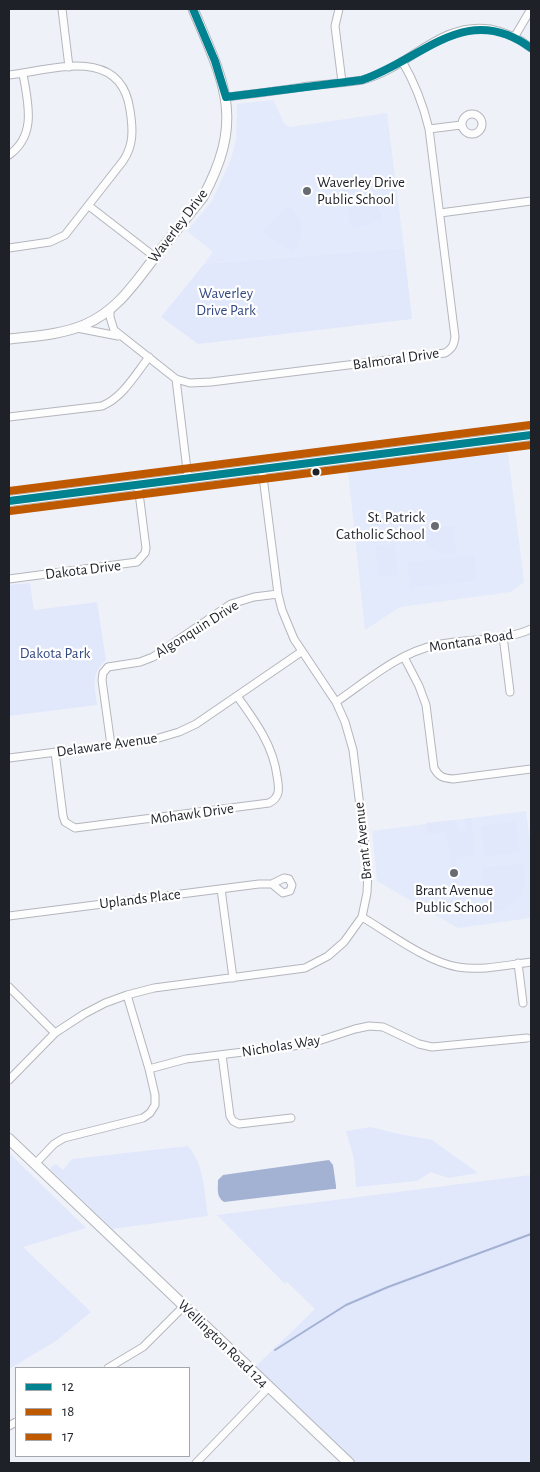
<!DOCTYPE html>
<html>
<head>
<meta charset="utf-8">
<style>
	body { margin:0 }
	#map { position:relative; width:540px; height:1472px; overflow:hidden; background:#eff1f8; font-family:"Alegreya Sans",sans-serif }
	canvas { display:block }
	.frame { position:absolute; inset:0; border:10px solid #1f2129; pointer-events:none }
	.legend { position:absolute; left:15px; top:1367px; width:175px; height:90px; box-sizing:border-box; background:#fff; border:1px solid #a5a6a9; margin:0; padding:6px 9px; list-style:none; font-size:15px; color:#1f2129 }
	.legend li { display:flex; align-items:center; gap:10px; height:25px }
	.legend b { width:25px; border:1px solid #a5a6a9 }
</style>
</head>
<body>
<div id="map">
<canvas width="540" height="1472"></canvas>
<div class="frame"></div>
<ul class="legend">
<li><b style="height:6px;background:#008290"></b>12</li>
<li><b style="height:6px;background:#bf5900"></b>18</li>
<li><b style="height:6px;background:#bf5900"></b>17</li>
</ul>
</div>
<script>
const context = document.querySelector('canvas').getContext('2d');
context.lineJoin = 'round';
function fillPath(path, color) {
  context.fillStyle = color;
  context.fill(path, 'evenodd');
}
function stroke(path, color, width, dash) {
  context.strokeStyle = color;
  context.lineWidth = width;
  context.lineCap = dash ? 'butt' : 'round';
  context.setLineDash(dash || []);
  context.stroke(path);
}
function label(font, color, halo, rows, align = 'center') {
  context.font = font + ' "Alegreya Sans",sans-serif';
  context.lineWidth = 4.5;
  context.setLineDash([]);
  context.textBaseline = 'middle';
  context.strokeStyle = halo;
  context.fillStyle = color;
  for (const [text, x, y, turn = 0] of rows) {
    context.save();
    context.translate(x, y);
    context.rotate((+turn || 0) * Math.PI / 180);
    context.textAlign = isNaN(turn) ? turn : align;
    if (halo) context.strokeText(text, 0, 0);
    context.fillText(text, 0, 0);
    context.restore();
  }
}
fillPath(new Path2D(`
	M273,100L284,123L290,127L387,113L404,248L204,264L213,252L187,231L212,201L231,159L236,140L237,104Z
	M508,453L524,582L511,592L400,607L365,630L348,471Z
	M526,811L531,846V918L458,928L377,881L372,831Z`), '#e3eafc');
fillPath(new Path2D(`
	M343,180L358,182L357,192L342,191Z
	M368,189L382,217L381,220L353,230C344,211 350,199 368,189Z
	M288,205C304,222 306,231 294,252L265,235L264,231Z
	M404,248L412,319L198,344L161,317L204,264Z
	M395,511L397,523L370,527L368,515Z
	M454,526L456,554C439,556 425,549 423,530Z
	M397,527L399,539L372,543L370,531Z
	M394,544L398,575L379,577L375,547Z
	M474,555L477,580L410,588L407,563Z
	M30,583L34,610L97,602L106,660C90,674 95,686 97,705L9,716V585Z
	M471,818L475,855L458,857L456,859L462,907L439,910L438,904L456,902L446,832L427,834L426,823L455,820L458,831L466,830L465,819Z
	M516,821L520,852L485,857L481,826Z
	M522,864C534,890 513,914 485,910L482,868Z
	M371,1127L394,1133L432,1140L478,1173L448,1178L431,1172L417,1181L356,1187L354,1159L346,1131Z
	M188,1146C205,1166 204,1192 208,1216L112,1229L51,1170V1167L56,1164L63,1170L72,1159Z
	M9,1153L86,1228L23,1247L91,1312L56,1341L9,1369Z
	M531,1175V1463H353L255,1367L315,1309L287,1282L285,1284L217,1215Z`), '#e1e8fb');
fillPath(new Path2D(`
	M329,1160L333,1165L336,1186V1189H333L224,1202C216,1197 218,1188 218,1180L223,1175Z`), '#a3b1d3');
stroke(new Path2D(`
	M275,1350L346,1305L388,1287L531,1234`), '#a3b1d3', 2);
const minor = new Path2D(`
	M62,9L69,67
	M339,9L335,26L342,82
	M515,36L531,9
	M9,75C52,70 121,45 130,110C133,129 134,145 123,161L65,235L50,242L9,248
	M226,97C254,94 281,90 309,86C326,84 345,83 362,80C408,69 440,21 490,29C506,32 519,38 531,48
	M462 124a10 10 0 1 1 20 0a10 10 0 1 1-20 0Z
	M429,129L461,125
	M9,155C37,135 28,103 23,74
	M89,206L155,257
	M440,213L531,201
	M110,310V317L114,330L176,379L190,383L211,382L445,353C452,349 454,345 455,337L429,129C423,104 415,83 402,61
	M77,328L118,336
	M176,379L188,478
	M9,417L102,406C123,397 135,375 149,357
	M9,579L137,562L145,553L146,548L138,485
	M503,636L510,692
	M404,657L419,686L426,705L434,768C439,777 443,778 453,779L531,769
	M336,702C367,681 398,653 436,645C467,638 503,642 531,629
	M111,745L102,680L103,673L108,667L140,662L153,657L231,604L254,597L278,594
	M55,752L63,816L65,822L75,828L269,803C281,797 279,788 277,776C273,745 255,721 237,696
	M9,758L152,740L179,732L196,724L301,652
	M221,889L233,978
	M9,916L259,884H272L284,878L289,879L292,885L290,891L283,893L272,884
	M362,917C389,933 427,962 458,967C482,971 507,965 531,962
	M518,963L523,1003
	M9,987L55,1033
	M222,1055L230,1116L233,1121L239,1124L291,1118
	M149,1069L186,1059L309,1044L355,1029L369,1026L383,1027L419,1044L432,1047L527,1038
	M9,1080L55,1033L84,1014L105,1003L127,995L154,988L305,968L328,956L344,942L362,917L367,893L368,871L353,750L345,722L336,702L294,639L282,610L278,594L262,469
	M35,1164L54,1144L64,1138L143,1118L150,1113L155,1105V1095L149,1069L127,995
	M108,1368L143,1347L184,1306
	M9,1426L16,1422
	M196,1463L269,1387`);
const tertiary = new Path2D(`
	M9,339C34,336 60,335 84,325C117,311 134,284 155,257C171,237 187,217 203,197C245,119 225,84 193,9`);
const secondary = new Path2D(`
	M9,501L531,435
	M9,1139L349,1463`);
stroke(minor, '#b3b6bc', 9);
stroke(tertiary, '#b3b6bc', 11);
stroke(secondary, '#b3b6bc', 12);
stroke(minor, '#fdfdfe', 7);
stroke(tertiary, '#fdfdfe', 9);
stroke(secondary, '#fdfdfe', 10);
stroke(new Path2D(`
	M193,9L215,61L226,97L362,80C422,60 466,0 531,48
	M9,501L531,435`), '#008290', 8);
stroke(new Path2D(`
	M10,511L531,445`), '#bf5900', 8);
stroke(new Path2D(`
	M9,491L530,425`), '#bf5900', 8);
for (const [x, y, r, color] of [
	[307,191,5,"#686a71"],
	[316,472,4.5,"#1f2129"],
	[435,526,5,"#686a71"],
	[454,873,5,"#686a71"]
]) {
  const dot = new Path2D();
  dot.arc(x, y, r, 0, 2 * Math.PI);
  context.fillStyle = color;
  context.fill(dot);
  stroke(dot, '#fff', 2);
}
label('15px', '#1f2129', '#fff', [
	["Waverley Drive",317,182],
	["Public School",317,199],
	["St. Patrick",425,517,"right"],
	["Catholic School",425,534,"right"],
	["Brant Avenue",454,890,"center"],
	["Public School",454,907,"center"]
], 'left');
label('15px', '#1f2129', '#fff', [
	["Waverley Drive",178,226,-53],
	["Balmoral Drive",396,359,-8],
	["Dakota Drive",83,570,-7],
	["Algonquin Drive",197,629,-32],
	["Montana Road",471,641,-9],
	["Delaware Avenue",107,745,-8],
	["Mohawk Drive",192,814,-8],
	["Brant Avenue",363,841,-96],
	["Uplands Place",140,899,-7],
	["Nicholas Way",281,1046,-9],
	["Wellington Road 124",223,1344,44]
]);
label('15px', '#344984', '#fff', [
	["Waverley",226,293],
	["Drive Park",226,310],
	["Dakota Park",55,653]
]);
</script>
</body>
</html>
